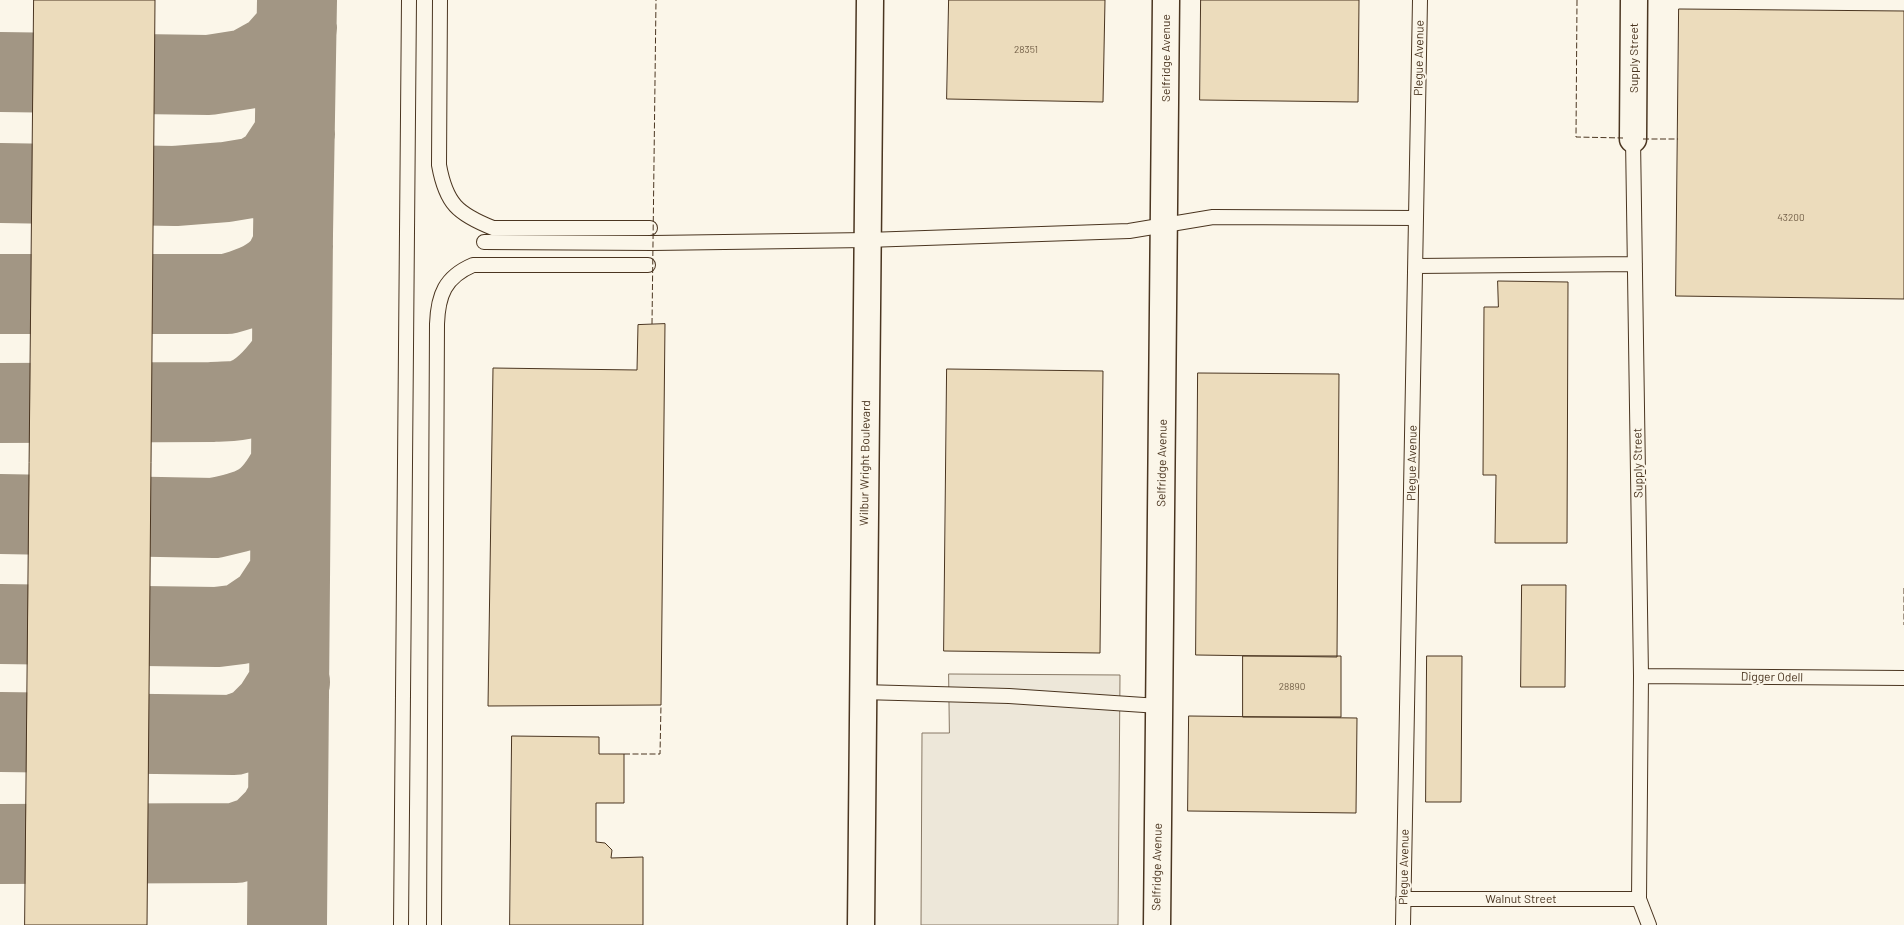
<!DOCTYPE html>
<html>
<head>
<meta charset="utf-8">
<style>
	body { margin:0 }
	canvas { display:block; background:#fbf6e9 }
</style>
</head>
<body>
<canvas width="1904" height="925"></canvas>
<script>
const context = document.querySelector('canvas').getContext('2d');
context.lineJoin = 'round';
function fillPath(path, color) {
  context.fillStyle = color;
  context.fill(path, 'evenodd');
}
function stroke(path, color, width, dash) {
  context.strokeStyle = color;
  context.lineWidth = width;
  context.lineCap = dash ? 'butt' : 'round';
  context.setLineDash(dash || []);
  context.stroke(path);
}
function label(font, color, halo, rows, align = 'center') {
  context.font = font + ' Barlow,sans-serif';
  context.lineWidth = 4;
  context.setLineDash([]);
  context.textBaseline = 'middle';
  context.strokeStyle = halo;
  context.fillStyle = color;
  for (const [text, x, y, turn = 0] of rows) {
    context.save();
    context.translate(x, y);
    context.rotate((+turn || 0) * Math.PI / 180);
    context.textAlign = isNaN(turn) ? turn : align;
    if (halo) context.strokeText(text, 0, 0);
    context.fillText(text, 0, 0);
    context.restore();
  }
}
const parking = new Path2D(`
	M949,674L1120,675L1118,925H921L922,733H949Z`);
fillPath(parking, '#ede7d9');
stroke(parking, '#887966', 1);
stroke(new Path2D(`
	M0,72L209,75L247,69L274,54L297,28
	M0,183L175,186L226,182L256,177L274,166L295,134
	M0,294H227C246,289 268,282 281,267C286,261 289,253 293,246
	M0,403L212,402C222,401 235,402 244,399C265,391 280,371 292,354
	M0,514L214,518C257,509 270,504 291,464
	M0,624L217,627L241,624L269,605L290,573
	M0,732L234,735L255,727L273,709L290,682
	M0,844L236,843L259,835L278,816L288,798
	M287,925L293,234L297,0`), '#a29684', 80);
const building = new Path2D(`
	M34,0H155L147,925H25Z
	M949,0H1105L1103,102L947,99Z
	M1201,0H1359L1358,102L1200,100Z
	M1679,9L1904,11V299L1676,296Z
	M1498,281L1568,282L1567,543H1495L1496,475H1483L1484,307H1498Z
	M665,324L661,705L488,706L493,368L637,370L638,325Z
	M947,369L1103,371L1100,653L944,651Z
	M1198,373L1339,374L1337,657L1196,655Z
	M1522,585H1566L1565,687H1521Z
	M1243,656H1341V717H1243Z
	M1427,656H1462L1461,802H1426Z
	M1189,716L1357,718L1356,813L1188,811Z
	M512,736L599,737V754H624V803H596V842L605,843L612,850L611,858L643,857V925H510Z`);
fillPath(building, '#ecdcbc');
stroke(building, '#4a3520', 1);
const service = new Path2D(`
	M440,0L439,165C446,204 458,214 493,228H650
	M1633,139L1641,676L1639,899L1649,925
	M484,242L653,243L867,240L1129,231L1213,217L1416,218
	M1416,266L1635,264
	M1641,676L1904,678
	M862,692L1009,696L1159,706
	M1403,899H1639
	M401,925L409,0
	M434,925L437,324C438,295 445,277 473,265H648
	M1403,925L1420,0`);
const minor = new Path2D(`
	M1633,139L1634,0
	M861,925L870,0
	M1157,925L1166,0`);
stroke(service, '#4a3520', 16);
stroke(minor, '#4a3520', 29);
stroke(service, '#fbf6e9', 14);
stroke(minor, '#fbf6e9', 26);
stroke(new Path2D(`
	M1577,0L1576,137L1623,138
	M1643,139H1678
	M652,324L656,0
	M1904,588V625
	M624,754H660L661,705`), '#4a3520', 1, [6, 2.5]);
label('10px', '#725f47', null, [
	["28351",1026,50],
	["43200",1791,218],
	["28890",1292,687]
]);
label('12px', '#4a3520', '#fbf6e9', [
	["Selfridge Avenue",1166,58,-90],
	["Plegue Avenue",1419,58,-89],
	["Supply Street",1634,58,-90],
	["Wilbur Wright Boulevard",865,463,-89],
	["Selfridge Avenue",1162,463,-89],
	["Plegue Avenue",1412,463,-89],
	["Supply Street",1638,463,-91],
	["Digger Odell",1772,677,1],
	["Selfridge Avenue",1157,867,-89],
	["Plegue Avenue",1404,867,-89],
	["Walnut Street",1521,899]
]);
</script>
</body>
</html>
